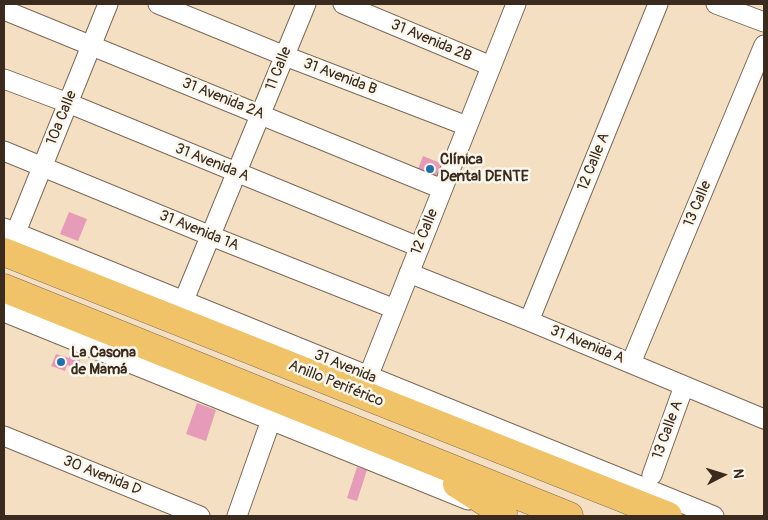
<!DOCTYPE html>
<html>
<head>
<meta charset="utf-8">
<style>
	body { margin:0 }
	#map { position:relative; width:768px; height:520px; overflow:hidden; background:#f4dfc2; font-family:Pangolin,sans-serif }
	canvas { display:block }
	.frame { position:absolute; inset:0; border:5px solid #3b2a1e; pointer-events:none }
	.north { position:absolute; left:698px; top:450px; width:50px; height:50px; -webkit-text-stroke:4px #fbf7ec; paint-order:stroke; rotate:85deg; font-size:14px; font-weight:700; line-height:20px; text-align:center; color:#3b2a1e }
	.north::after { content:''; display:block; margin:auto; width:18px; height:22px; background:#3b2a1e; clip-path:polygon(50% 0,100% 100%,50% 72%,0 100%) }
</style>
</head>
<body>
<div id="map">
<canvas width="768" height="520"></canvas>
<div class="frame"></div>
<div class="north">N</div>
</div>
<script>
const context = document.querySelector('canvas').getContext('2d');
context.lineJoin = 'round';
function fillPath(path, color) {
  context.fillStyle = color;
  context.fill(path, 'evenodd');
}
function stroke(path, color, width, dash) {
  context.strokeStyle = color;
  context.lineWidth = width;
  context.lineCap = dash ? 'butt' : 'round';
  context.setLineDash(dash || []);
  context.stroke(path);
}
function label(font, color, halo, rows, align = 'center') {
  context.font = font + ' Pangolin,sans-serif';
  context.lineWidth = 5;
  context.setLineDash([]);
  context.textBaseline = 'middle';
  context.strokeStyle = halo;
  context.fillStyle = color;
  for (const [text, x, y, turn = 0] of rows) {
    context.save();
    context.translate(x, y);
    context.rotate((+turn || 0) * Math.PI / 180);
    context.textAlign = isNaN(turn) ? turn : align;
    if (halo) context.strokeText(text, 0, 0);
    context.fillText(text, 0, 0);
    context.restore();
  }
}
fillPath(new Path2D(`
	M423,156L445,165L438,182L416,174Z
	M69,212L87,219L78,241L60,234Z
	M56,354L69,358L71,354L81,357L77,369L67,365L65,371L51,366Z
	M197,403L216,410L206,441L186,434Z
	M357,467L367,470L357,501L347,498Z`), '#e69bb8');
const minor = new Path2D(`
	M158,4L285,56L467,126
	M343,4L491,66
	M716,4L764,22
	M4,10L442,189
	M4,79L68,103L419,247
	M4,151L211,236L395,309
	M4,228L714,516
	M16,232L108,4
	M409,273L529,321L764,419
	M184,300L306,4
	M4,312L468,500
	M529,321L658,4
	M631,363L764,45
	M368,377L516,4
	M4,436L200,516
	M652,475L684,386
	M237,516L271,420`);
const highway = new Path2D(`
	M4,252L668,516
	M4,288L569,516
	M457,484L503,513`);
stroke(minor, '#7c6957', 21);
stroke(highway, '#7c6957', 29);
stroke(minor, '#fff', 19);
stroke(highway, '#f1c369', 28);
for (const [x, y, r, color] of [
	[430,169,5,"#1f6fb2"],
	[61,362,5,"#1f6fb2"]
]) {
  const dot = new Path2D();
  dot.arc(x, y, r, 0, 2 * Math.PI);
  context.fillStyle = color;
  context.fill(dot);
  stroke(dot, '#fbf7ec', 2);
}
label('15px', '#3b2a1e', '#fbf7ec', [
	["31 Avenida 2B",431,41,23],
	["11 Calle",279,69,-68],
	["31 Avenida B",340,77,21],
	["31 Avenida 2A",223,99,22],
	["10a Calle",62,118,-68],
	["12 Calle A",594,162,-68],
	["31 Avenida A",212,163,22],
	["13 Calle",698,204,-67],
	["31 Avenida 1A",199,231,22],
	["12 Calle",425,232,-68],
	["31 Avenida A",587,345,22],
	["31 Avenida",345,367,22],
	["Anillo Periférico",336,384,22],
	["13 Calle A",668,430,-70],
	["30 Avenida D",102,476,22]
]);
label('bold 15px', '#3b2a1e', '#fbf7ec', [
	["Clínica",440,160],
	["Dental DENTE",440,177],
	["La Casona",71,353],
	["de Mamá",71,370]
], 'left');
</script>
</body>
</html>
